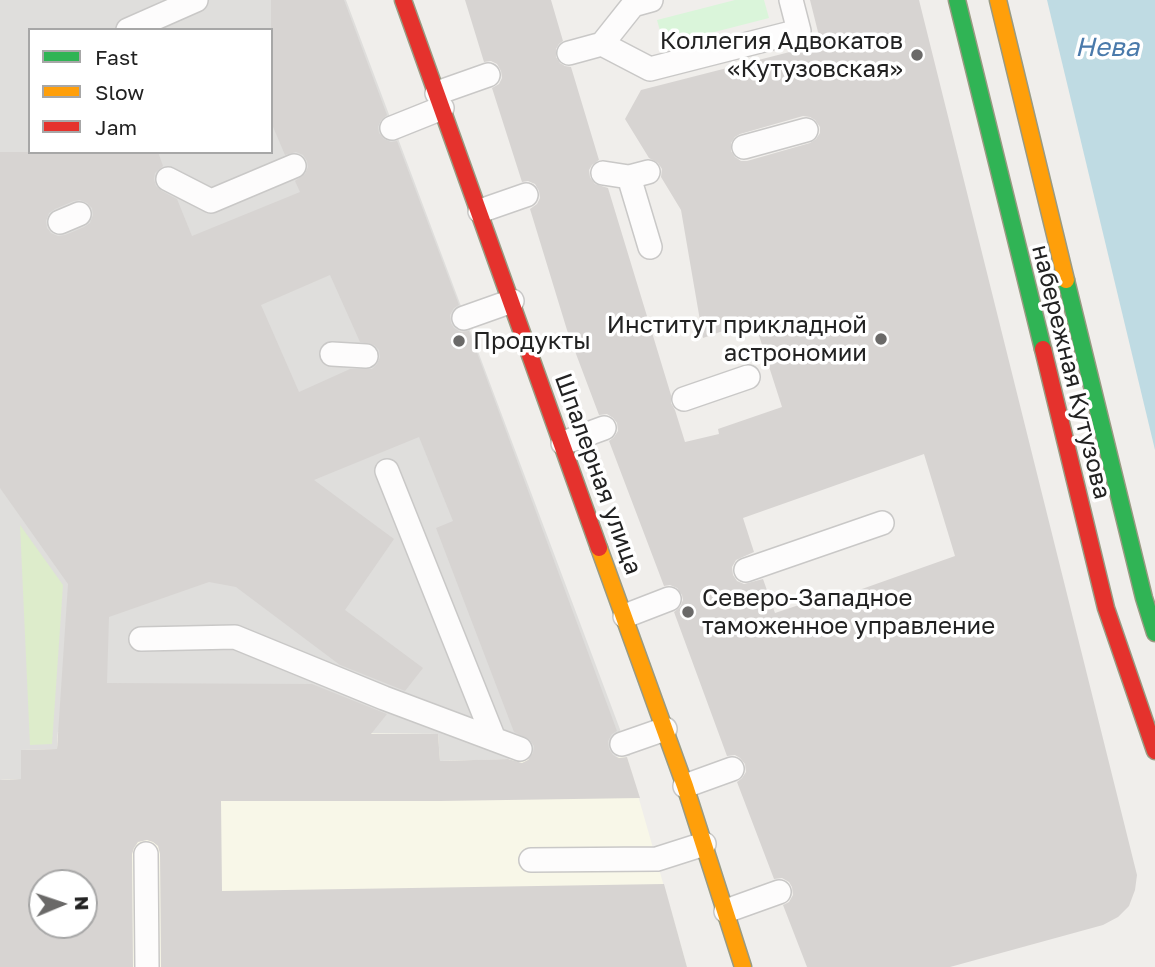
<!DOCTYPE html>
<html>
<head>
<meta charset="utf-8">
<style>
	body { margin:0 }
	#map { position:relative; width:1155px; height:967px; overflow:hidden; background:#f0eeeb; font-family:"Golos Text",sans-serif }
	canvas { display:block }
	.legend { position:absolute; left:28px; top:28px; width:245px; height:126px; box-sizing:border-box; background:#fff; border:2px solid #a7a7a7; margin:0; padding:9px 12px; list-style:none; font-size:21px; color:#222 }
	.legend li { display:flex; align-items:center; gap:14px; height:35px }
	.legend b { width:35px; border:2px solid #a7a7a7 }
	.north { position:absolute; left:28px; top:869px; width:70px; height:70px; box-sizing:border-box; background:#fff; border:2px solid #a7a7a7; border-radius:50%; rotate:88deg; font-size:19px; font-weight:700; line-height:28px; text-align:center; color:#222 }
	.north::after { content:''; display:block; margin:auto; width:24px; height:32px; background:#6a6968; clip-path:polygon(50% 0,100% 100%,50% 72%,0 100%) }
</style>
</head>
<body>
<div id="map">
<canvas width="1155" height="967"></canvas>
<ul class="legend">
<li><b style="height:9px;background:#30b455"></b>Fast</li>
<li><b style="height:9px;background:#ff9f0a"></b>Slow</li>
<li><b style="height:9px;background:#e5322d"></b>Jam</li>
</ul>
<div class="north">N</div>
</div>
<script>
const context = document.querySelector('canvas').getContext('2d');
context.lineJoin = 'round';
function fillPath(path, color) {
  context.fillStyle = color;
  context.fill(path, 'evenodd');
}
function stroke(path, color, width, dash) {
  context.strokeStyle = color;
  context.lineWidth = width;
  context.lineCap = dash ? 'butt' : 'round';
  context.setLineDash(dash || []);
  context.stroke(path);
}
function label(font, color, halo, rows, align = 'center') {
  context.font = font + ' "Golos Text",sans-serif';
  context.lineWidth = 7;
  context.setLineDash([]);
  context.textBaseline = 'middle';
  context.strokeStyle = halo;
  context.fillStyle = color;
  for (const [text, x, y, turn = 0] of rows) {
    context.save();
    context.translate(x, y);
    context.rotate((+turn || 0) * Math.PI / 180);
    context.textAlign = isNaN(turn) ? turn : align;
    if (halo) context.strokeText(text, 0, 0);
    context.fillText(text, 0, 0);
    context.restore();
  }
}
fillPath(new Path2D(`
	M0,0H346L630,756L439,761L437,734L58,732L57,749L21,779L0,780ZM30,30H271V152H30Z`), '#dfdedc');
fillPath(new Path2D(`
	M134,731L438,734L440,761L627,757L687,967H0V780L21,779V750L57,749L58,732ZM42,883H84V925H42Z`), '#f8f7e8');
fillPath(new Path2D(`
	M20,525L63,585L52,744L30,745Z`), '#ddeccb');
fillPath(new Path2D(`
	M735,0H764L769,18L664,45L657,20Z`), '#daf5da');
fillPath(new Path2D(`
	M1047,0H1155V450Z`), '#bfdbe3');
fillPath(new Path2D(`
	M271,0H344L387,115L381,120L378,127L379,133L384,139L391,142L397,141L459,305L454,308L450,315L451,323L454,328L461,332L469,331L617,731L612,734L608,741L609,749L613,755L619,758L627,757L640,798L440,801H221L222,891L664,884L687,967H161L160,854L158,846L153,842L147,840L138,842L134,848L132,854L133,967H0V780L21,779V750L57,749L68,584L0,488V152H158L163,166L155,173L154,179L156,186L162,191L177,199L192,236L300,192L295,181L305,174L308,167L307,161L303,155L296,152L285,155L271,122ZM80,200L87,203L92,208L93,215L90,223L84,227L65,235L58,236L51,233L47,228L46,221L49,213L55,209L74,201ZM330,275L360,342L374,345L379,350L380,357L377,364L372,369H350L299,392L261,305ZM419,437L453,521L436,528L514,732L530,740L534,746L533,753L528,760L522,763L508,759L440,761L438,734H371L387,714L312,684L107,683L109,617L209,582L236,587L340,665L405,691L423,668L345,610L394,539L314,480ZM42,883H84V925H42Z
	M465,0H551L563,41L559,44L556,49V57L560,63L565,66L571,67L599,160L592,165L589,170L590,177L595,184L608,188L671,395V403L675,410L685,442L719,434L718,429L782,407L754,320L703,338L681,210L661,177L662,169L658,163L649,158L625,119L641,90L821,44L810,0H919L1137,875L1135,890L1129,906L1118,917L1103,925L950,967H807L783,905L789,902L793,895L792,887L789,882L782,878L774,879L737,782L742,778L746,772L745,764L740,758L735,755L727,756L674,612L680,607L683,600L682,595L677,588L670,585L664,586L609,441L614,437L618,431L617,423L613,418L607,414L599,415L567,330L530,209L537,204L540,198L539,191L535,184L528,181L522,182L492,88L499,84L502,78L501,71L497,64L491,61L484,62ZM803,116L810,117L815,120L820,127V133L816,139L810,143L747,161H741L735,157L731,151V143L735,137L740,134ZM924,454L955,556L845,595L844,590L775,613L763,579L744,584L737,581L733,575L732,567L736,560L754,552L743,518Z`), '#d7d4d2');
const lane = new Path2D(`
	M128,30L196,0
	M602,44L650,69L799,31L791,0
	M569,53L602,44L633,5L651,0
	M437,93L488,75
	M392,128L442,108
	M744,147L806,130
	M603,173L629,177L648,172
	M629,177L650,247
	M168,179L211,201L294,166
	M480,211L526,195
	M60,222L79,214
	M464,318L512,301
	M332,354L366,356
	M684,399L748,377
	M563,443L604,428
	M387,471L494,739
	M746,570L882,523
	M625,616L669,599
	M141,639L235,637L384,698L520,749
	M622,744L665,729
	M685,786L732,769
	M146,854L147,967
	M531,860L657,859L704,844
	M726,911L779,892`);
const fast = new Path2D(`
	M957,0L1043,349
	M1066,280L1144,598L1155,633`);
const slow = new Path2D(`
	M998,0L1066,280
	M599,548L685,786L743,967`);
const jam = new Path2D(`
	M403,0L599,548
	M1043,349L1106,608L1155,751`);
stroke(lane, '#c9c8c7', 26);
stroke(fast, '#999a82', 19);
stroke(slow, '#999a82', 19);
stroke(jam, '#999a82', 19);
stroke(lane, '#fdfcfc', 23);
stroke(fast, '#30b455', 16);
stroke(slow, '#ff9f0a', 16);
stroke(jam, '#e5322d', 16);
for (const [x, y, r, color] of [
	[917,55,7,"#6a6968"],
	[881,339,7,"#6a6968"],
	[459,341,7,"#6a6968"],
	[688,612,7,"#6a6968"]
]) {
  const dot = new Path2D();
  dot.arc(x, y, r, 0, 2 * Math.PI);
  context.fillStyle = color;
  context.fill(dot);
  stroke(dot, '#fff', 2.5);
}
label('24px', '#222', '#fff', [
	["Коллегия Адвокатов",903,41],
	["«Кутузовская»",903,69],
	["Институт прикладной",867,325],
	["астрономии",867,353],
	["Продукты",473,341,"left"],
	["Северо-Западное",702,598,"left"],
	["таможенное управление",702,626,"left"]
], 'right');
label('24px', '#222', '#fff', [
	["набережная Кутузова",1071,372,76],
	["Шпалерная улица",598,474,70]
]);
label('italic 26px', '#4a7aab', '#fff', [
	["Нева",1107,48]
]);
</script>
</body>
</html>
